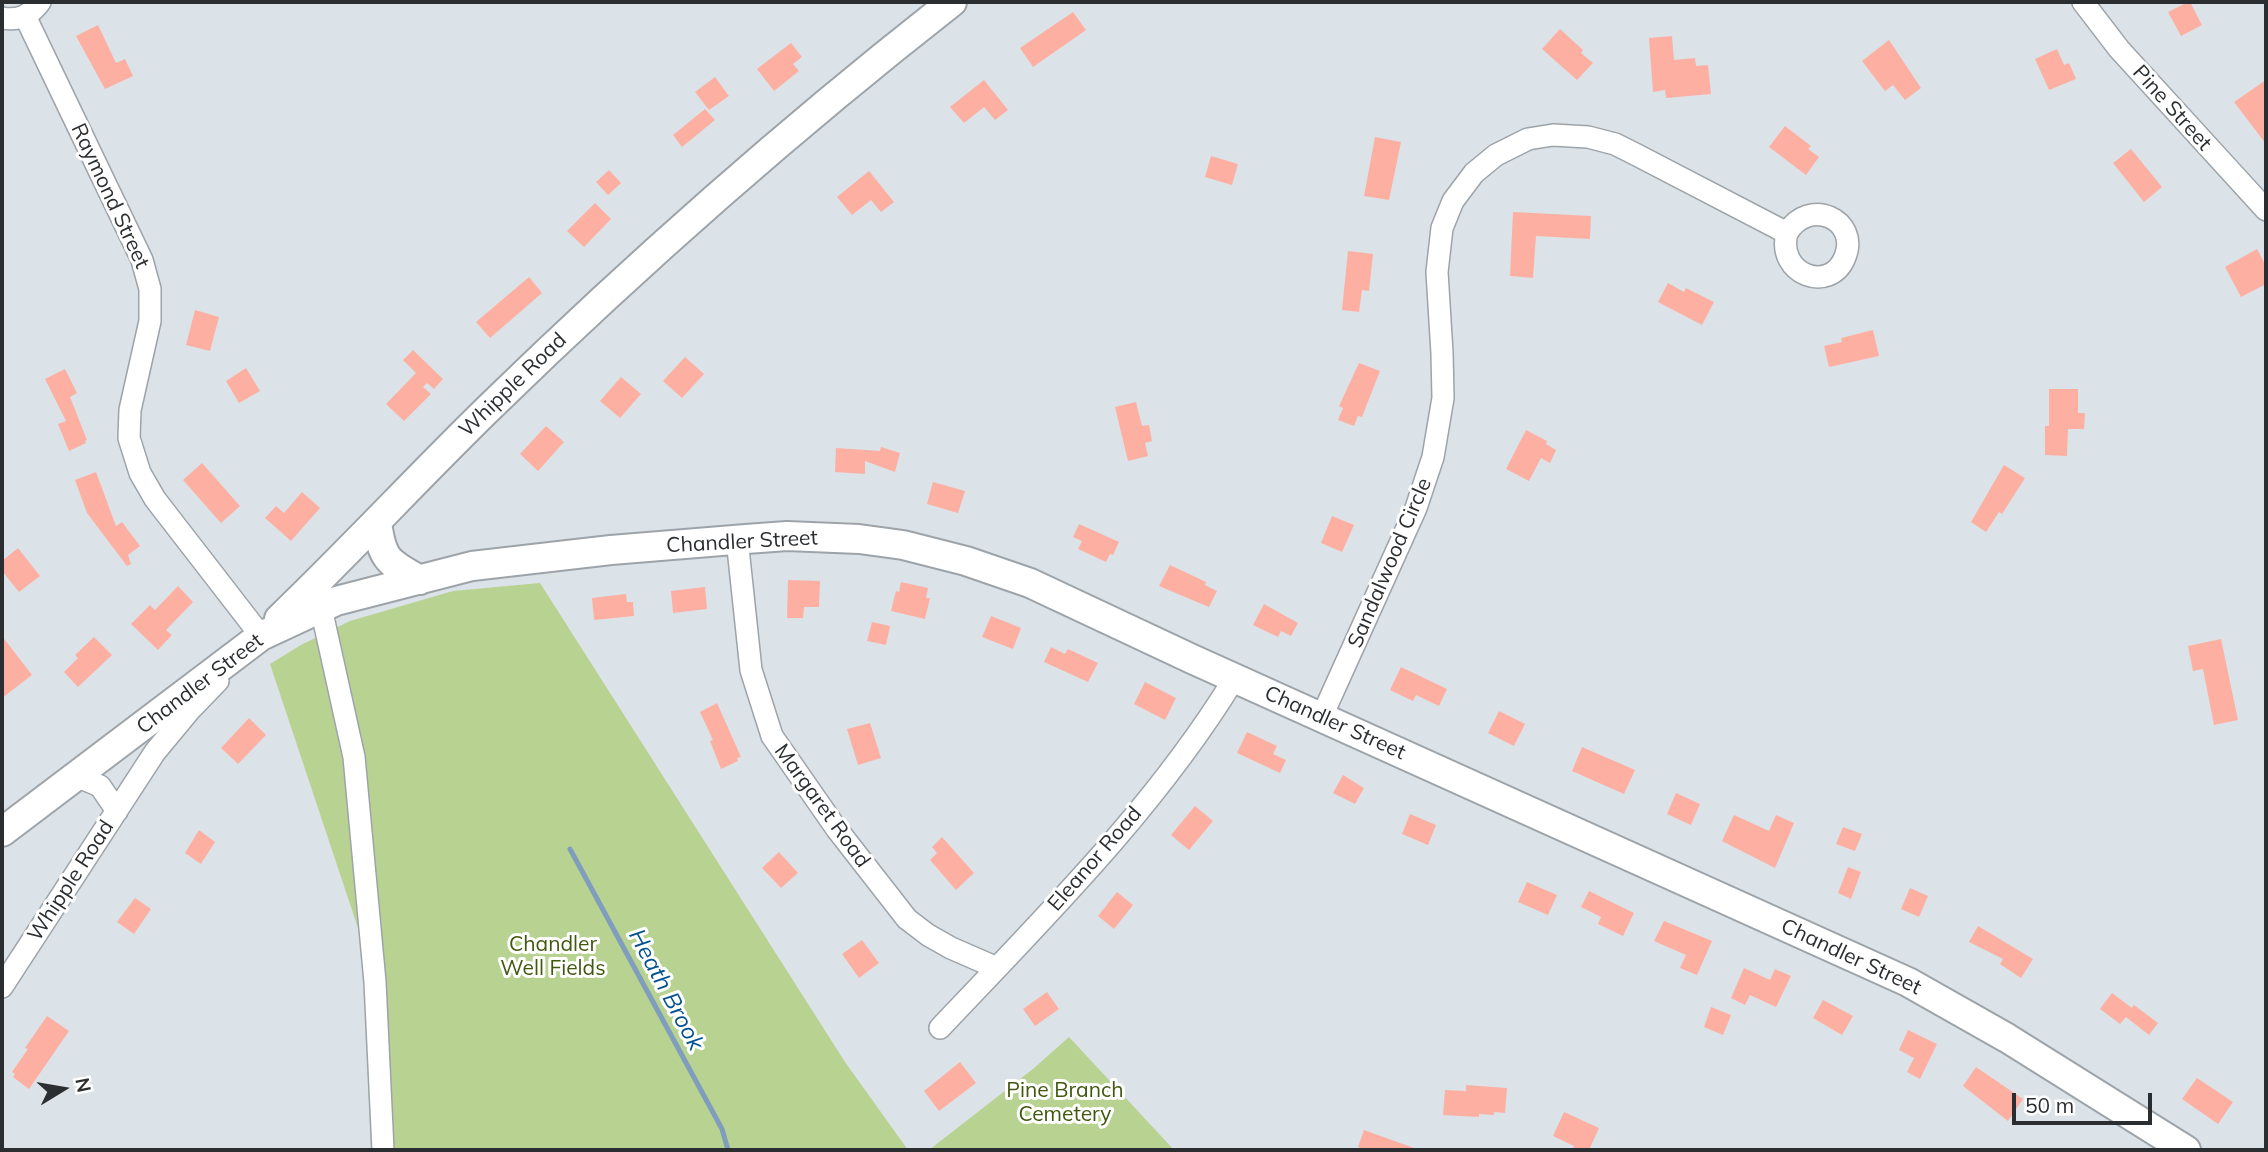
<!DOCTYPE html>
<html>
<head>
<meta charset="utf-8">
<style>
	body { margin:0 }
	#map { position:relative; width:2268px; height:1152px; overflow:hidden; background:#dbe2e8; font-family:Mulish,sans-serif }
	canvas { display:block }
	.frame { position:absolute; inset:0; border:4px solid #2b2e30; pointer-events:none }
	.north { position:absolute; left:28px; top:1054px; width:70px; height:70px; -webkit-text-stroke:5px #fff; paint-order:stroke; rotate:79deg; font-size:19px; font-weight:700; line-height:28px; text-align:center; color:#2b2e30 }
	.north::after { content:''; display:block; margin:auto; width:24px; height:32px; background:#2b2e30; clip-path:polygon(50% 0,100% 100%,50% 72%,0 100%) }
	.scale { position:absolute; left:2012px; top:1093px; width:140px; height:32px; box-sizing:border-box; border:4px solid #2b2e30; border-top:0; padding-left:9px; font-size:21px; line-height:24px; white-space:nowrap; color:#2b2e30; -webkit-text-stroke:5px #fff; paint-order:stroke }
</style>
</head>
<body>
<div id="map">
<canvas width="2268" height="1152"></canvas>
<div class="frame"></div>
<div class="north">N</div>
<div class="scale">50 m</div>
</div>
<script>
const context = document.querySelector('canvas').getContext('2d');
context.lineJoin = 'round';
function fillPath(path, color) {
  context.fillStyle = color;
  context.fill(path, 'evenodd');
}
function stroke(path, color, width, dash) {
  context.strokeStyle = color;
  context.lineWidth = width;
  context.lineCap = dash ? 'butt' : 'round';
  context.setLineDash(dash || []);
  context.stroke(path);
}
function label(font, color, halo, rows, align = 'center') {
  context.font = font + ' Mulish,sans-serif';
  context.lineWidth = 6;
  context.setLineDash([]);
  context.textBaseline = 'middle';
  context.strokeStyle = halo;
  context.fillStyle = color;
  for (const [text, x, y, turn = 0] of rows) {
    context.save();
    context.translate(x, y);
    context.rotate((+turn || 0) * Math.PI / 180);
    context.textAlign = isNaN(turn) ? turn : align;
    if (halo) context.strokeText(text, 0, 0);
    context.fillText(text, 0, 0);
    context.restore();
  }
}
fillPath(new Path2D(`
	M540,583L845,1062L908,1150H371L362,940L270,664L301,645L350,621L453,591Z
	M1069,1037L1174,1150H929L1033,1069Z`), '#b8d291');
stroke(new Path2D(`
	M570,849L722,1129L728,1150`), '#809dbd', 5);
fillPath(new Path2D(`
	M2188,2H2190L2202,25L2181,36L2168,12Z
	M1073,12L1086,30L1033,67L1020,48Z
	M98,25L116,63L125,59L133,76L105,89L76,36Z
	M1560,29L1583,50L1581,53L1593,63L1577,80L1542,49Z
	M1672,36L1674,60L1695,58L1696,66L1708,65L1711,94L1666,98L1665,90L1653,92L1649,38Z
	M1889,40L1921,88L1905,100L1893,85L1885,91L1862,61Z
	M791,43L802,57L793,64L799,71L774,91L757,69Z
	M2057,49L2064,65L2069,63L2076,79L2049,90L2035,59Z
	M715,77L729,96L709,110L695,92Z
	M984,80L1008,110L995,120L984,107L964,123L950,107Z
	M2266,80V144L2234,102Z
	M705,109L715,120L682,147L673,135Z
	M1785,126L1811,146L1808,149L1819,157L1806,175L1769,147Z
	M1375,137L1401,142L1389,200L1364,196Z
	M2131,149L2162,187L2144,202L2113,163Z
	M1211,156L1238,164L1232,185L1205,177Z
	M609,170L621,183L608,195L596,182Z
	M869,171L894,202L881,212L871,200L852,215L837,197Z
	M595,203L611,219L584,247L567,231Z
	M1513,212L1591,216L1590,239L1536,236L1533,278L1510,276Z
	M2257,249L2266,266V284L2241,297L2225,267Z
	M1348,251L1373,254L1369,291L1362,290L1359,312L1342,310Z
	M529,277L542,293L490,338L476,322Z
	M1668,283L1684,292L1686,288L1714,302L1702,325L1658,302Z
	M195,310L219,317L210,351L186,345Z
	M1873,330L1879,356L1829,367L1824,346L1842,342L1841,338Z
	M413,350L443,379L434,389L427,383L423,387L431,394L404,421L386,404L416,373L403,360Z
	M685,357L704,374L682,398L663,381Z
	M1359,363L1380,371L1362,417L1358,416L1354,426L1338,420L1343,408L1339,406Z
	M246,368L260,391L239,403L226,381Z
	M65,369L77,393L70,397L87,440L85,441L86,443L69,451L58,424L66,421L45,379Z
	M621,377L641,394L620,418L600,401Z
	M2049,389H2078V413H2085L2084,429H2068L2067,456L2045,455V426H2049Z
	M1136,402L1142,426L1149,425L1152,441L1145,443L1148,456L1128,461L1115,407Z
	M546,426L564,442L538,471L520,454Z
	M1526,430L1547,441L1546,444L1556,450L1550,463L1541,458L1529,481L1506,469Z
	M881,447L900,453L895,472L865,461V474L835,472L836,448L880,451Z
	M202,463L240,506L221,523L183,480Z
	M2004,465L2025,478L2002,514L1999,512L1986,532L1971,522Z
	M96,472L116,526L122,522L140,546L128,555L131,564L127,566L87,513L75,480Z
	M933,482L965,491L958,513L927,504Z
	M302,492L320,508L291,541L265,518L276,506L284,513Z
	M1332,516L1354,525L1342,552L1321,543Z
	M1079,524L1119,542L1113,555L1110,554L1106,562L1078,549L1082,541L1073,537Z
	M18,548L40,576L19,592L2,571V561Z
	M1170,565L1206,582L1205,585L1217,591L1209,607L1159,586Z
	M788,580L820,581L819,607H804L803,618H787Z
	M901,582L928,588L926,598H930L925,619L891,611L896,591L899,592Z
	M178,586L193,602L166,630L172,635L158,650L131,624L150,605L155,610Z
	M705,587L707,609L673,613L671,591Z
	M626,594L627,602H633L634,616L594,620L592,598Z
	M1264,604L1298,623L1291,636L1281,631L1278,637L1253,625Z
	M991,616L1021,628L1013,649L982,637Z
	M872,622L890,626L886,645L867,641Z
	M2,636L32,675L2,698Z
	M94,637L112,655L78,687L64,672L78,658L75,655Z
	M2221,639L2238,720L2214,725L2203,669L2193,671L2188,646Z
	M1051,647L1065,654L1068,649L1098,663L1088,682L1044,662Z
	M1401,667L1447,689L1439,706L1416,695L1413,701L1390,690Z
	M1145,682L1176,698L1165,720L1134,704Z
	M717,703L741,757L737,758L738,761L721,769L710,741L713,740L700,712Z
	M1499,711L1525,724L1514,746L1488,733Z
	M249,718L266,735L238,764L221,748Z
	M870,723L881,758L858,765L847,729Z
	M1247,732L1277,746L1273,754L1286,760L1280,773L1237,753Z
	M1582,747L1635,770L1624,794L1572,771Z
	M1343,775L1364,788L1355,804L1333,793Z
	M1676,793L1700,804L1691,825L1667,814Z
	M1195,806L1213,821L1189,850L1171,835Z
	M1410,814L1436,825L1428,845L1402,834Z
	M1734,815L1769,831L1776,815L1794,823L1775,868L1722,841Z
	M1843,827L1862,834L1855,851L1836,844Z
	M199,830L215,842L201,864L185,853Z
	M942,837L974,873L956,890L930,860L937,853L932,847Z
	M779,852L798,873L781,888L762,868Z
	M1848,867L1861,872L1851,899L1838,893Z
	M1527,882L1557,895L1548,915L1518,902Z
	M1910,888L1928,896L1919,917L1901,909Z
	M1589,891L1634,913L1623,936L1598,924L1601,917L1581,907Z
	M1117,892L1133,905L1114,929L1098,916Z
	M135,898L151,909L134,934L117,922Z
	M1664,921L1712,941L1697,975L1680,968L1686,955L1654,941Z
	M1978,926L2033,959L2021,978L2000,964L2003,959L1969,942Z
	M862,940L879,963L859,978L842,954Z
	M1744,968L1770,980L1775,969L1791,976L1776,1007L1750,995L1745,1005L1731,998Z
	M1047,992L1059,1009L1035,1026L1023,1009Z
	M2112,993L2132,1008L2134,1005L2158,1023L2149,1035L2126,1017L2120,1024L2100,1009Z
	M1823,1000L1853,1016L1842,1035L1813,1018Z
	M1711,1007L1731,1015L1723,1035L1704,1027Z
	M47,1016L69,1031L29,1089L13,1077L15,1074L12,1072L28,1049L25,1048Z
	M1908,1030L1937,1044L1920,1079L1907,1072L1914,1058L1899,1050Z
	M960,1062L976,1083L939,1111L924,1091Z
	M1976,1067L2023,1099L2008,1121L1963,1086Z
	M2197,1078L2233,1102L2218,1124L2182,1099Z
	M1466,1085L1507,1088L1505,1113L1494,1112V1115L1479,1114V1117L1443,1115L1445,1090L1466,1091Z
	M1564,1112L1599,1128L1589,1150H1572L1574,1146L1553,1136Z
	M1364,1130L1414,1148V1150H1366L1358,1147Z`), '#fdb0a2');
const minor = new Path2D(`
	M2083,2L2119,49L2266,210
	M25,16L142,260L150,289V321L130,410L129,438L140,473L155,499L261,636L252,645
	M2,18C18,21 30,16 40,2
	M737,539L751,670L772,736L836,828L907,919L928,935L951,948L997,968
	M321,608L354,757L375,982L383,1150
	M1322,716L1416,508L1433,457L1443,398L1442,353L1437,272L1442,228L1453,201L1474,173L1496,155L1528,139L1553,135L1588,137L1615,144L1635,154L1787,233C1776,274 1830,295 1845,257C1860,220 1809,196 1787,233
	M76,776L100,786L117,811
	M2,987L155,752L189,711L218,681
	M940,1028C1044,918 1155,808 1234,679`);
const major = new Path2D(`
	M377,522C382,560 388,562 420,580
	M279,619C351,550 419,476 491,406C638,263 791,128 952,2
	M2,832L261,636L336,601L472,566L611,550L746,539L787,536L859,539L903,545L966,561L1030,583L1192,659L1908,982L2007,1038L2186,1150`);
stroke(minor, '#9da4a9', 24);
stroke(major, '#9da4a9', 32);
stroke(minor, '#fff', 21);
stroke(major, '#fff', 28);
label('21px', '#2b2e30', '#fff', [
	["Pine Street",2172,108,48],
	["Raymond Street",110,196,65],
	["Whipple Road",513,385,-44],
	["Chandler Street",742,542,-3],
	["Sandalwood Circle",1390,563,-67],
	["Chandler Street",200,684,-37],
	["Chandler Street",1335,723,24],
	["Margaret Road",822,806,54],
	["Eleanor Road",1095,859,-49],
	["Whipple Road",71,881,-57],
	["Chandler Street",1851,957,25]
]);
label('21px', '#415810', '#fff', [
	["Chandler",553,945],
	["Well Fields",553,969],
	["Pine Branch",1065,1091],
	["Cemetery",1065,1115]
]);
label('italic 23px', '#045191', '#fff', [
	["Heath Brook",666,990,62]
]);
</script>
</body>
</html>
